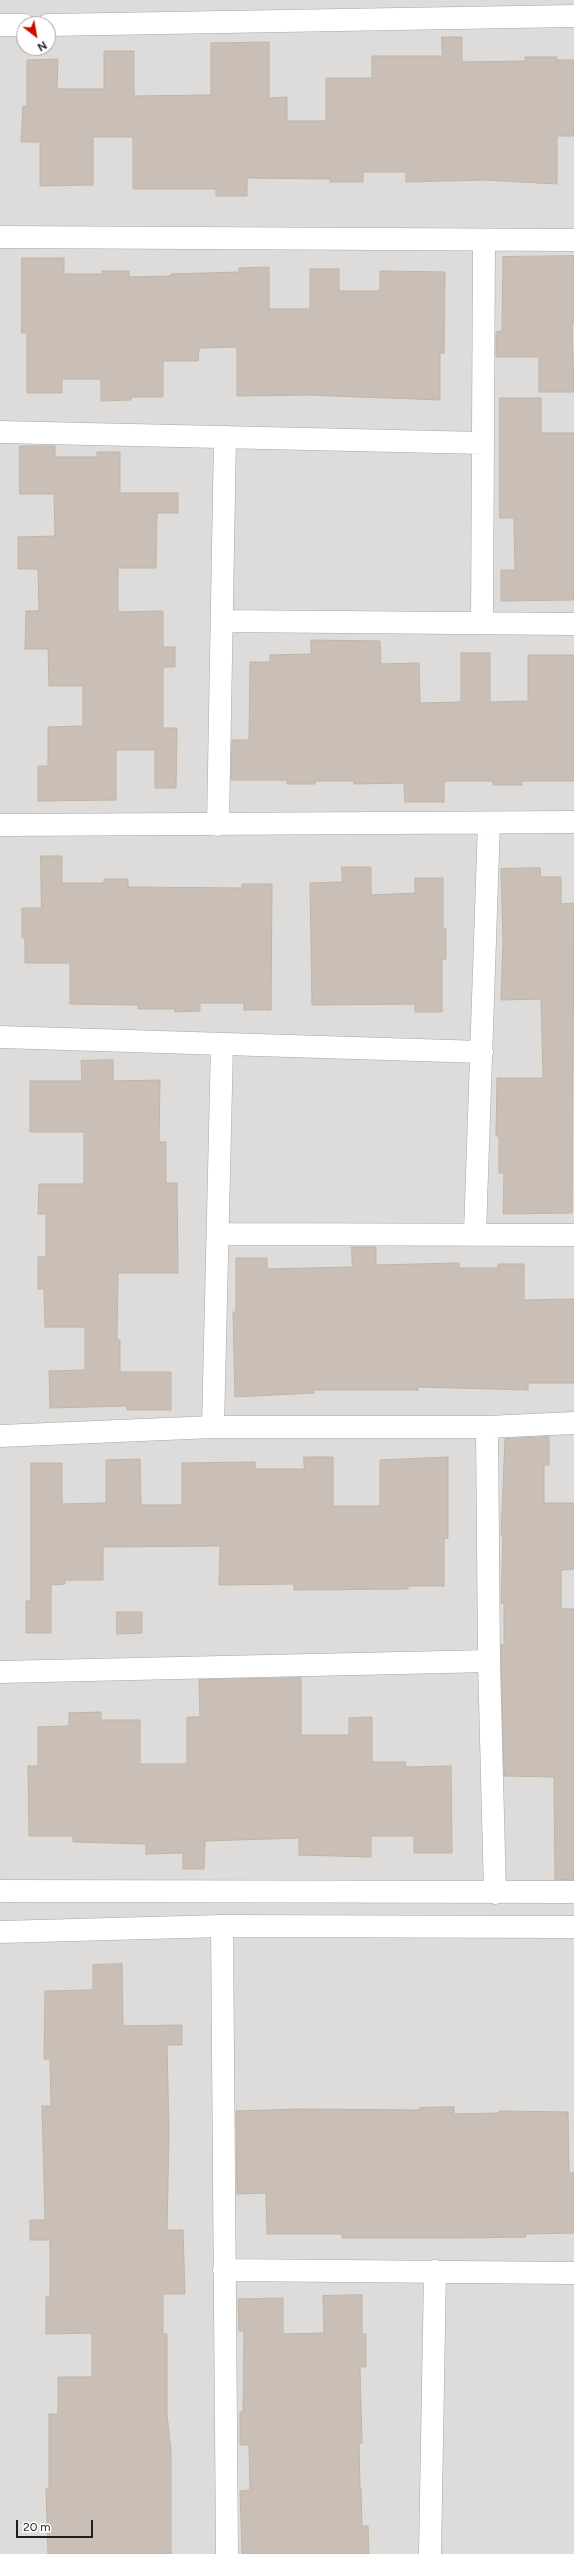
<!DOCTYPE html>
<html>
<head>
<meta charset="utf-8">
<style>
	body { margin:0 }
	#map { position:relative; width:574px; height:2554px; overflow:hidden; background:#f0ede4; font-family:Figtree,sans-serif }
	canvas { display:block }
	.north { position:absolute; left:16px; top:16px; width:40px; height:40px; box-sizing:border-box; background:#fff; border:1px solid #a5a5a5; border-radius:50%; rotate:149deg; font-size:11px; font-weight:700; line-height:16px; text-align:center; color:#1f1f1f }
	.north::after { content:''; display:block; margin:auto; width:14px; height:18px; background:#cd0b00; clip-path:polygon(50% 0,100% 100%,50% 72%,0 100%) }
	.scale { position:absolute; left:16px; top:2520px; width:77px; height:18px; box-sizing:border-box; border:2px solid #1f1f1f; border-top:0; padding-left:5px; font-size:12px; line-height:14px; white-space:nowrap; color:#1f1f1f; -webkit-text-stroke:3px #fff; paint-order:stroke }
</style>
</head>
<body>
<div id="map">
<canvas width="574" height="2554"></canvas>
<div class="north">N</div>
<div class="scale">20 m</div>
</div>
<script>
const context = document.querySelector('canvas').getContext('2d');
context.lineJoin = 'round';
function fillPath(path, color) {
  context.fillStyle = color;
  context.fill(path, 'evenodd');
}
function stroke(path, color, width, dash) {
  context.strokeStyle = color;
  context.lineWidth = width;
  context.lineCap = dash ? 'butt' : 'round';
  context.setLineDash(dash || []);
  context.stroke(path);
}
fillPath(new Path2D(`
	M0,0H574V2554H0ZM24,24H48V48H24Z`), '#dddcdb');
const building = new Path2D(`
	M442,37H462V62L525,61V57H557V60H574V136H557V184L485,180L406,182V172H363V182H330V179L247,178V196H216V189H133V137H93V185L40,186V142H21L23,106H27V60L58,59L57,89H104V51H134V96L211,95V43L269,42V98L287,97V121H326V78H372V56H442Z
	M574,256V323H572L574,392H539V357H496V332L502,331L503,257Z
	M22,258H64V274H102V271H129V277L171,276V274L239,272V268L269,267V309H310V269H339V291H380V271L445,272L444,353H440V400L308,395L237,396V347L199,348L198,361H163V397H131V400L101,401V379H62V393H27V333H22Z
	M500,398H541V433H574V600L501,601V570H515L514,518H500Z
	M20,446H55V457H97V452H120V493H178V513H157L156,568H118V612L163,611V647H175V667H163V728H177L176,788H155V750H116V800L38,801V766H48V727L83,726V686H49L48,649H25L26,611H39L38,569H18V537L55,536L54,494H20Z
	M311,640L380,641L381,664L419,663L420,703L461,702V653H490V702L528,701V655H574V781H522V785H493V781H444V802H405L404,783L354,784V781H315V784H287V780H231L232,740H249L250,662H270V655L311,654Z
	M41,856H62V883H104V879H128V887L242,888V884H272L271,1010H244V1003H200V1011L175,1012V1009H138V1005L70,1004V963H25V938H22V908H41Z
	M342,867H371V895L415,893V878H443V929H446V959H442V1012H415V1004L312,1005L310,883L342,882Z
	M540,868L541,877H561V904L574,903L572,1213L503,1214L504,1173H499V1136H496L497,1078H543L542,1037L541,999L501,1000L503,941L501,869Z
	M113,1060V1081L160,1080L159,1142H166V1183H177L178,1273H118L117,1340H120V1372H171V1410H127V1406L50,1408L49,1371L85,1370V1327H45L44,1289H38V1257H46V1214H38L39,1184H84V1132H30V1081H82L81,1061Z
	M352,1247H376V1265L459,1263V1268H498V1264H524V1300L574,1299V1383H528V1390L418,1387V1390H314V1393L235,1397L233,1312H236V1258H267V1269L352,1267Z
	M549,1437V1465H544V1503H574V1569L561,1570V1609H574V1880L555,1879L554,1777L504,1776L501,1652V1645H504V1603H501L503,1535H501L505,1439Z
	M304,1457H333V1506H380V1460L448,1457V1538L444,1539V1586H408V1589L294,1590V1584L219,1585L220,1546L103,1547V1580H65V1584L51,1585V1633H26V1601H31V1463H62V1504L106,1503V1460L140,1459L141,1505H182V1463L255,1462V1469H304Z
	M117,1612H142V1633L117,1634Z
	M301,1678V1735H349V1718L372,1717V1762H406L405,1767L451,1766L452,1853H414V1836H371V1857L299,1855V1838L205,1841L204,1869H183V1853L146,1854V1844L73,1842V1836H29L28,1766H38V1727L69,1726V1713L101,1712V1720H140V1764H187V1717H200L199,1680Z
	M122,1964L123,2026L182,2025V2045H167L169,2133L167,2230H183L185,2294H163V2334H167V2414L171,2452V2554H48L46,2489H49V2414H58V2377H92V2333L46,2334V2297L50,2296V2240H30V2220H45L42,2106H51L50,2059H44L45,1991L93,1990V1965Z
	M454,2107V2114L499,2113V2111L568,2112L569,2173H574V2233L526,2234V2237L457,2238H342V2234H267L266,2193L237,2194L236,2111L298,2109L420,2110V2108Z
	M362,2295V2334H366V2367H360L362,2443H359L360,2488H361L362,2526H368L369,2554H242L240,2491L250,2490L249,2445H240V2412H243L244,2331H239L238,2299L283,2298V2334L324,2333L323,2296Z`);
fillPath(building, '#c9bfb7');
stroke(building, '#c3b4a5', 1);
const minor = new Path2D(`
	M0,25H24
	M48,25L574,16
	M0,237L574,240
	M0,432L483,443
	M222,621L574,624
	M482,623L484,241
	M0,825L574,822
	M218,825L225,437
	M0,1037L482,1052
	M475,1233L489,823
	M218,1234L574,1235
	M213,1427L222,1045
	M487,1427L489,1661L495,1893
	M0,1436L213,1427H487L574,1423
	M0,1672L489,1661
	M222,1926L227,2554
	M224,2270L574,2273
	M430,2554L435,2271`);
const tertiary = new Path2D(`
	M0,1891L574,1892
	M0,1932L222,1926L574,1927`);
stroke(minor, '#a6a6a6', 23);
stroke(tertiary, '#a6a6a6', 23);
stroke(minor, '#fff', 22);
stroke(tertiary, '#fff', 22);
</script>
</body>
</html>
